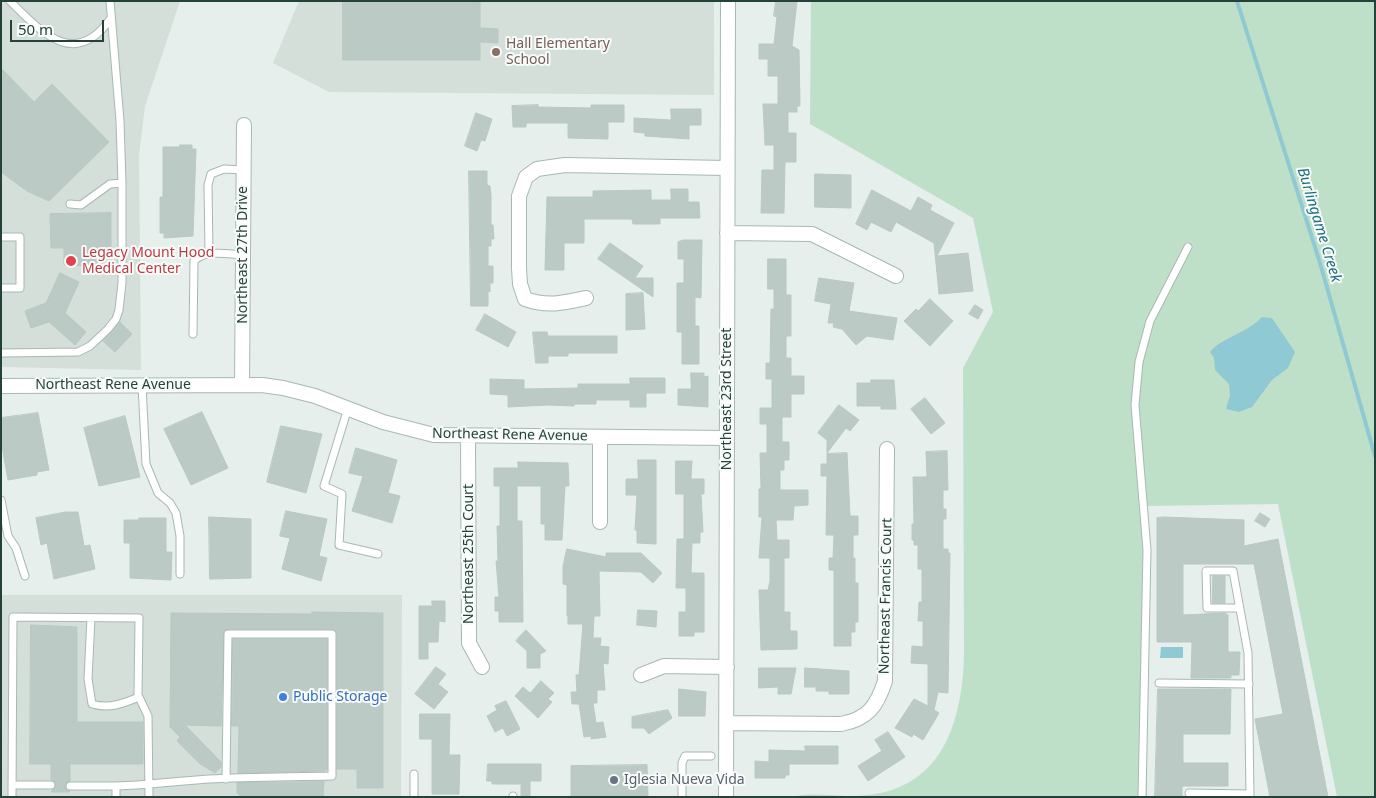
<!DOCTYPE html>
<html>
<head>
<meta charset="utf-8">
<style>
	body { margin:0 }
	#map { position:relative; width:1376px; height:798px; overflow:hidden; background:#e6efeb; font-family:"Noto Sans",sans-serif }
	canvas { display:block }
	.frame { position:absolute; inset:0; border:2px solid #24423a; pointer-events:none }
	.scale { position:absolute; left:10px; top:20px; width:94px; height:22px; box-sizing:border-box; border:2px solid #24423a; border-top:0; padding-left:6px; font-size:15px; line-height:18px; white-space:nowrap; color:#24423a; -webkit-text-stroke:4px #f7fbf9; paint-order:stroke }
</style>
</head>
<body>
<div id="map">
<canvas width="1376" height="798"></canvas>
<div class="frame"></div>
<div class="scale">50 m</div>
</div>
<script>
const context = document.querySelector('canvas').getContext('2d');
context.lineJoin = 'round';
function fillPath(path, color) {
  context.fillStyle = color;
  context.fill(path, 'evenodd');
}
function stroke(path, color, width, dash) {
  context.strokeStyle = color;
  context.lineWidth = width;
  context.lineCap = dash ? 'butt' : 'round';
  context.setLineDash(dash || []);
  context.stroke(path);
}
function label(font, color, halo, rows, align = 'center') {
  context.font = font + ' "Noto Sans",sans-serif';
  context.lineWidth = 4;
  context.setLineDash([]);
  context.textBaseline = 'middle';
  context.strokeStyle = halo;
  context.fillStyle = color;
  for (const [text, x, y, turn = 0] of rows) {
    context.save();
    context.translate(x, y);
    context.rotate((+turn || 0) * Math.PI / 180);
    context.textAlign = isNaN(turn) ? turn : align;
    if (halo) context.strokeText(text, 0, 0);
    context.fillText(text, 0, 0);
    context.restore();
  }
}
fillPath(new Path2D(`
	M1,1H180L145,106L139,155L141,370L1,367Z
	M299,1H714V95L329,92L273,63Z
	M1,595H402L401,797H1Z`), '#d4dfda');
fillPath(new Path2D(`
	M811,1H1375V797H1337L1278,504L1148,506L1147,797H796C803,792 838,796 849,796C937,797 962,731 964,655L963,368L993,312L973,218L810,124Z`), '#bfe0c8');
fillPath(new Path2D(`
	M1262,317L1272,318L1295,352L1288,368L1272,380L1252,407L1239,412L1226,409L1230,395L1229,384L1215,370L1214,358L1210,352C1222,337 1248,333 1262,317Z
	M1161,647H1183V658H1160Z`), '#8ec9d4');
stroke(new Path2D(`
	M1237,1L1320,263L1375,456`), '#8ec9d4', 4);
const building = new Path2D(`
	M343,1H480V28L498,29V43L480,42V60H343Z
	M776,1H797L792,46L799,50L800,106H797V112H788V133H796V162H785L784,213H761L762,170H774V145H765L763,104H778V76H768V59H759V44H774L777,17L774,16Z
	M1,68L34,102L52,84L109,142L49,201L27,191L1,172Z
	M538,105V107L591,108V105H624V122H608V139L568,138V123H526V127H513L512,106Z
	M671,109H701V125H689V139L645,136V133L634,132V118L671,120Z
	M476,113L492,119L485,141L481,140L477,151L465,146Z
	M180,145H192V149H196L193,236L164,238V233H160V197H163V147H180Z
	M469,171H487V185L490,186L491,195V225H493L494,239H491V246H488V266H493V283H490V292L488,291V306H471Z
	M815,174L851,175V208L815,207Z
	M671,189H688V202H699L700,218H660V224H633L632,219H584V243H564V270H545L547,197H593V191L651,190V200H671Z
	M872,190L911,211L918,197L932,205L930,210L954,223L937,256L968,253L973,291L939,294L934,243L896,222L891,232L871,222L867,230L856,224Z
	M111,213V248H98L97,266L64,265V248H51L50,214Z
	M684,240H702L701,298L695,297V326H699V364H682V332H677V283H684V259H678V242Z
	M610,243L643,266L635,278H653V297L598,259Z
	M768,259H786V295H791V336H786V358H791V376H804V394H791V417H782V442H789V460H784V470H780V490H808V505L794,506L793,520H776L777,540H789V558H784V612H790V631H797V649L761,650L759,590H768L770,581V558H759L762,517H759V489H761L760,453H767V424H760V408H772V379H766V363H770L771,309H774V289H768Z
	M60,273L79,282L65,313L86,332L75,345L49,322L31,328L25,311L46,303Z
	M819,278L854,283L849,311L897,318L893,340L867,336L856,345L842,329L833,327L834,323H828L831,304L815,301Z
	M643,293L645,329L626,330V294Z
	M930,299L953,321L930,346L904,321L916,309L918,311Z
	M975,305L983,310L978,319L969,314Z
	M485,314L516,332L508,347L476,330Z
	M120,322L132,334L115,352L103,341Z
	M533,332H547L548,336H617V353H568V356H548V363H536Z
	M691,373H704V377L708,376V407L678,405V389H691Z
	M630,378H665V393H646V407H630V400H596V404H574V406L548,405L508,407V395L490,394V379L524,380V389L578,388V384H630Z
	M871,380H894L896,409H881V406H857V383H871Z
	M925,398L945,423L931,434L911,409Z
	M839,405L859,420L850,431L846,428L827,453V440L818,433Z
	M202,412L228,468L191,485L164,429Z
	M38,413L49,470L37,472V475L8,480L1,441V418Z
	M125,416L140,477L99,486L84,428Z
	M281,426L322,434L306,493L267,482Z
	M356,448L397,460L388,493L400,496L392,523L352,511L363,476L349,473Z
	M947,451L948,490H943V509H946V519H943V549H948V553H950L948,693L938,692L934,710L939,713L923,740L913,734L912,737L895,728L914,699L928,706V664L911,663L912,646L923,647V621H918L919,602H922V569H918V545H914V540H912V524H914L913,477H927L926,452Z
	M847,453L850,516H858V535H853V558H855V583H858V622H855V632H851V646H834V570H829V558H833L834,535H826L827,476H821V464H827V454Z
	M638,460H656V544L637,543V530H635L637,495H626V479H638Z
	M676,461H692L691,479H704V494H701L703,532H700V543H692L691,573H704V632H694V636H679V612H686V588H676L677,539H684V494H676Z
	M518,462L568,463L569,486H565L562,540H545V524H541V486H517V521H522L523,622H499V611H495V597H499L496,561H498L497,526H500V486H494V468H518Z
	M286,511L327,519L319,556L327,558L321,581L282,569L290,538L280,536Z
	M66,512H78L84,546L90,545L95,569L54,579L47,543L41,545L36,518Z
	M1260,513L1270,519L1265,527L1255,521Z
	M209,517L251,519V578L210,579Z
	M1164,517L1244,520V546L1278,539L1328,797H1270L1255,719L1283,714L1254,564H1183V615L1225,613L1228,615V652H1240L1239,675H1231V678H1191L1192,642H1157V518Z
	M139,518H166V552H172L171,580L130,578V543H124V520H139Z
	M567,549L606,557V553H641L662,573L653,583L641,572L599,571L600,616H594L593,638H601L600,646L609,647L608,664L603,663L605,690H597V703H593L596,723L603,722L606,737L591,739V736L584,737L579,704H572L571,692H577L576,675H579L583,624H568V616H567V585L563,584V567Z
	M1213,576H1225V603H1213Z
	M432,601H445V622L439,621L438,642H428V659H419V606H432Z
	M638,610L657,611L656,627L637,625Z
	M312,612L383,613V788H357V769H337V634L334,629H228L224,631L221,726L185,725L221,762V767L215,773L199,763L177,741L180,737L170,727L171,613L312,614Z
	M31,625L77,627V722H143V764H70V781L65,786L70,792H51L56,785L51,780V764H30Z
	M526,630L546,651L540,654V668H527V651L516,641Z
	M233,639H327V769L324,771L238,773L239,726H232Z
	M436,667L446,674L438,684L448,692L434,709L415,694Z
	M759,668H796L791,694H778V687L759,688Z
	M805,668L849,671V694H829V691H816V687H805Z
	M541,681L554,693L548,699L552,702L538,718L515,696L523,687L530,693Z
	M679,689L706,692L705,716H679Z
	M1158,689H1231L1230,734H1183V763H1228V786H1182V797H1155Z
	M506,701L520,729L507,736L503,728L495,732L487,716L497,710L495,706Z
	M668,710L672,718L649,734L644,728H632V717Z
	M420,714H450L449,755H460L459,794H432V739H420Z
	M888,732L905,757L868,781L858,766L882,751L875,740Z
	M805,746H838V764H789V775H785V778H755V761L769,762V750L805,751Z
	M488,764H541V781H530V797H521V784H492V781H487Z
	M647,765L648,797H571V766Z
	M324,782L323,797H242L237,793V783Z`);
fillPath(building, '#bbcac4');
stroke(building, '#b8c9c2', 1);
const lane = new Path2D(`
	M10,1C41,32 75,70 111,18
	M70,204L81,205L110,184L122,183
	M1,237H20V288H1
	M209,254L208,185L211,174L224,169L243,170
	M193,334L194,261C206,249 227,254 243,255
	M1,353L78,352L90,346L108,329L116,319L119,310L122,283V183L120,121L110,1
	M142,385L146,464L158,493L170,503L176,513L180,536V574
	M348,408L324,486L342,494L339,545L378,554
	M1,500L8,536L16,548L25,576
	M1239,608H1207L1206,571H1233L1248,653L1250,797
	M91,618L88,679L92,704C109,709 122,704 139,697
	M1159,683L1249,684
	M414,774V797
	M12,785H51
	M70,786H116
	M1189,793L1250,794
	M12,797L13,617L139,618L138,695L148,716L149,797
	M116,797V786C148,785 178,781 209,779C249,777 291,777 332,776V634H228L226,779
	M513,797V796
	M682,797V763L685,756H711
	M1142,797L1147,550L1135,405L1139,362L1150,321L1188,247`);
const street = new Path2D(`
	M727,233L812,234L896,276
	M586,298C564,303 547,307 525,299L520,284L519,268V196L526,177L537,169L565,165L727,168
	M242,385L244,125
	M1,386L262,385L283,388L315,396L383,422L434,435L727,438
	M468,437L469,643L482,667
	M600,437V522
	M641,675L664,666L727,667
	M726,723L841,724C868,719 877,706 885,681L887,449
	M726,797L728,1`);
stroke(lane, '#a8b8b2', 9);
stroke(street, '#a8b8b2', 16);
stroke(lane, '#fff', 7);
stroke(street, '#fff', 14);
for (const [x, y, r, color] of [
	[496,52,5,"#8d6e63"],
	[71,261,6,"#e0444e"],
	[283,697,5,"#3f7fe0"],
	[614,780,5,"#6b7280"]
]) {
  const dot = new Path2D();
  dot.arc(x, y, r, 0, 2 * Math.PI);
  context.fillStyle = color;
  context.fill(dot);
  stroke(dot, '#f7fbf9', 2);
}
label('14px', '#785e54', '#f7fbf9', [
	["Hall Elementary",506,44],
	["School",506,60]
], 'left');
label('14px', '#be3a42', '#f7fbf9', [
	["Legacy Mount Hood",82,253],
	["Medical Center",82,269]
], 'left');
label('14px', '#24423a', '#f7fbf9', [
	["Northeast 27th Drive",243,255,-90],
	["Northeast Rene Avenue",113,385],
	["Northeast 23rd Street",727,399,-90],
	["Northeast Rene Avenue",510,435,1],
	["Northeast 25th Court",469,554,-90],
	["Northeast Francis Court",886,596,-89]
]);
label('14px', '#366cbe', '#f7fbf9', [
	["Public Storage",293,697]
], 'left');
label('14px', '#5b616d', '#f7fbf9', [
	["Iglesia Nueva Vida",624,780]
], 'left');
label('italic 15px', '#1c6f80', '#f7fbf9', [
	["Burlingame Creek",1319,225,73]
]);
</script>
</body>
</html>
